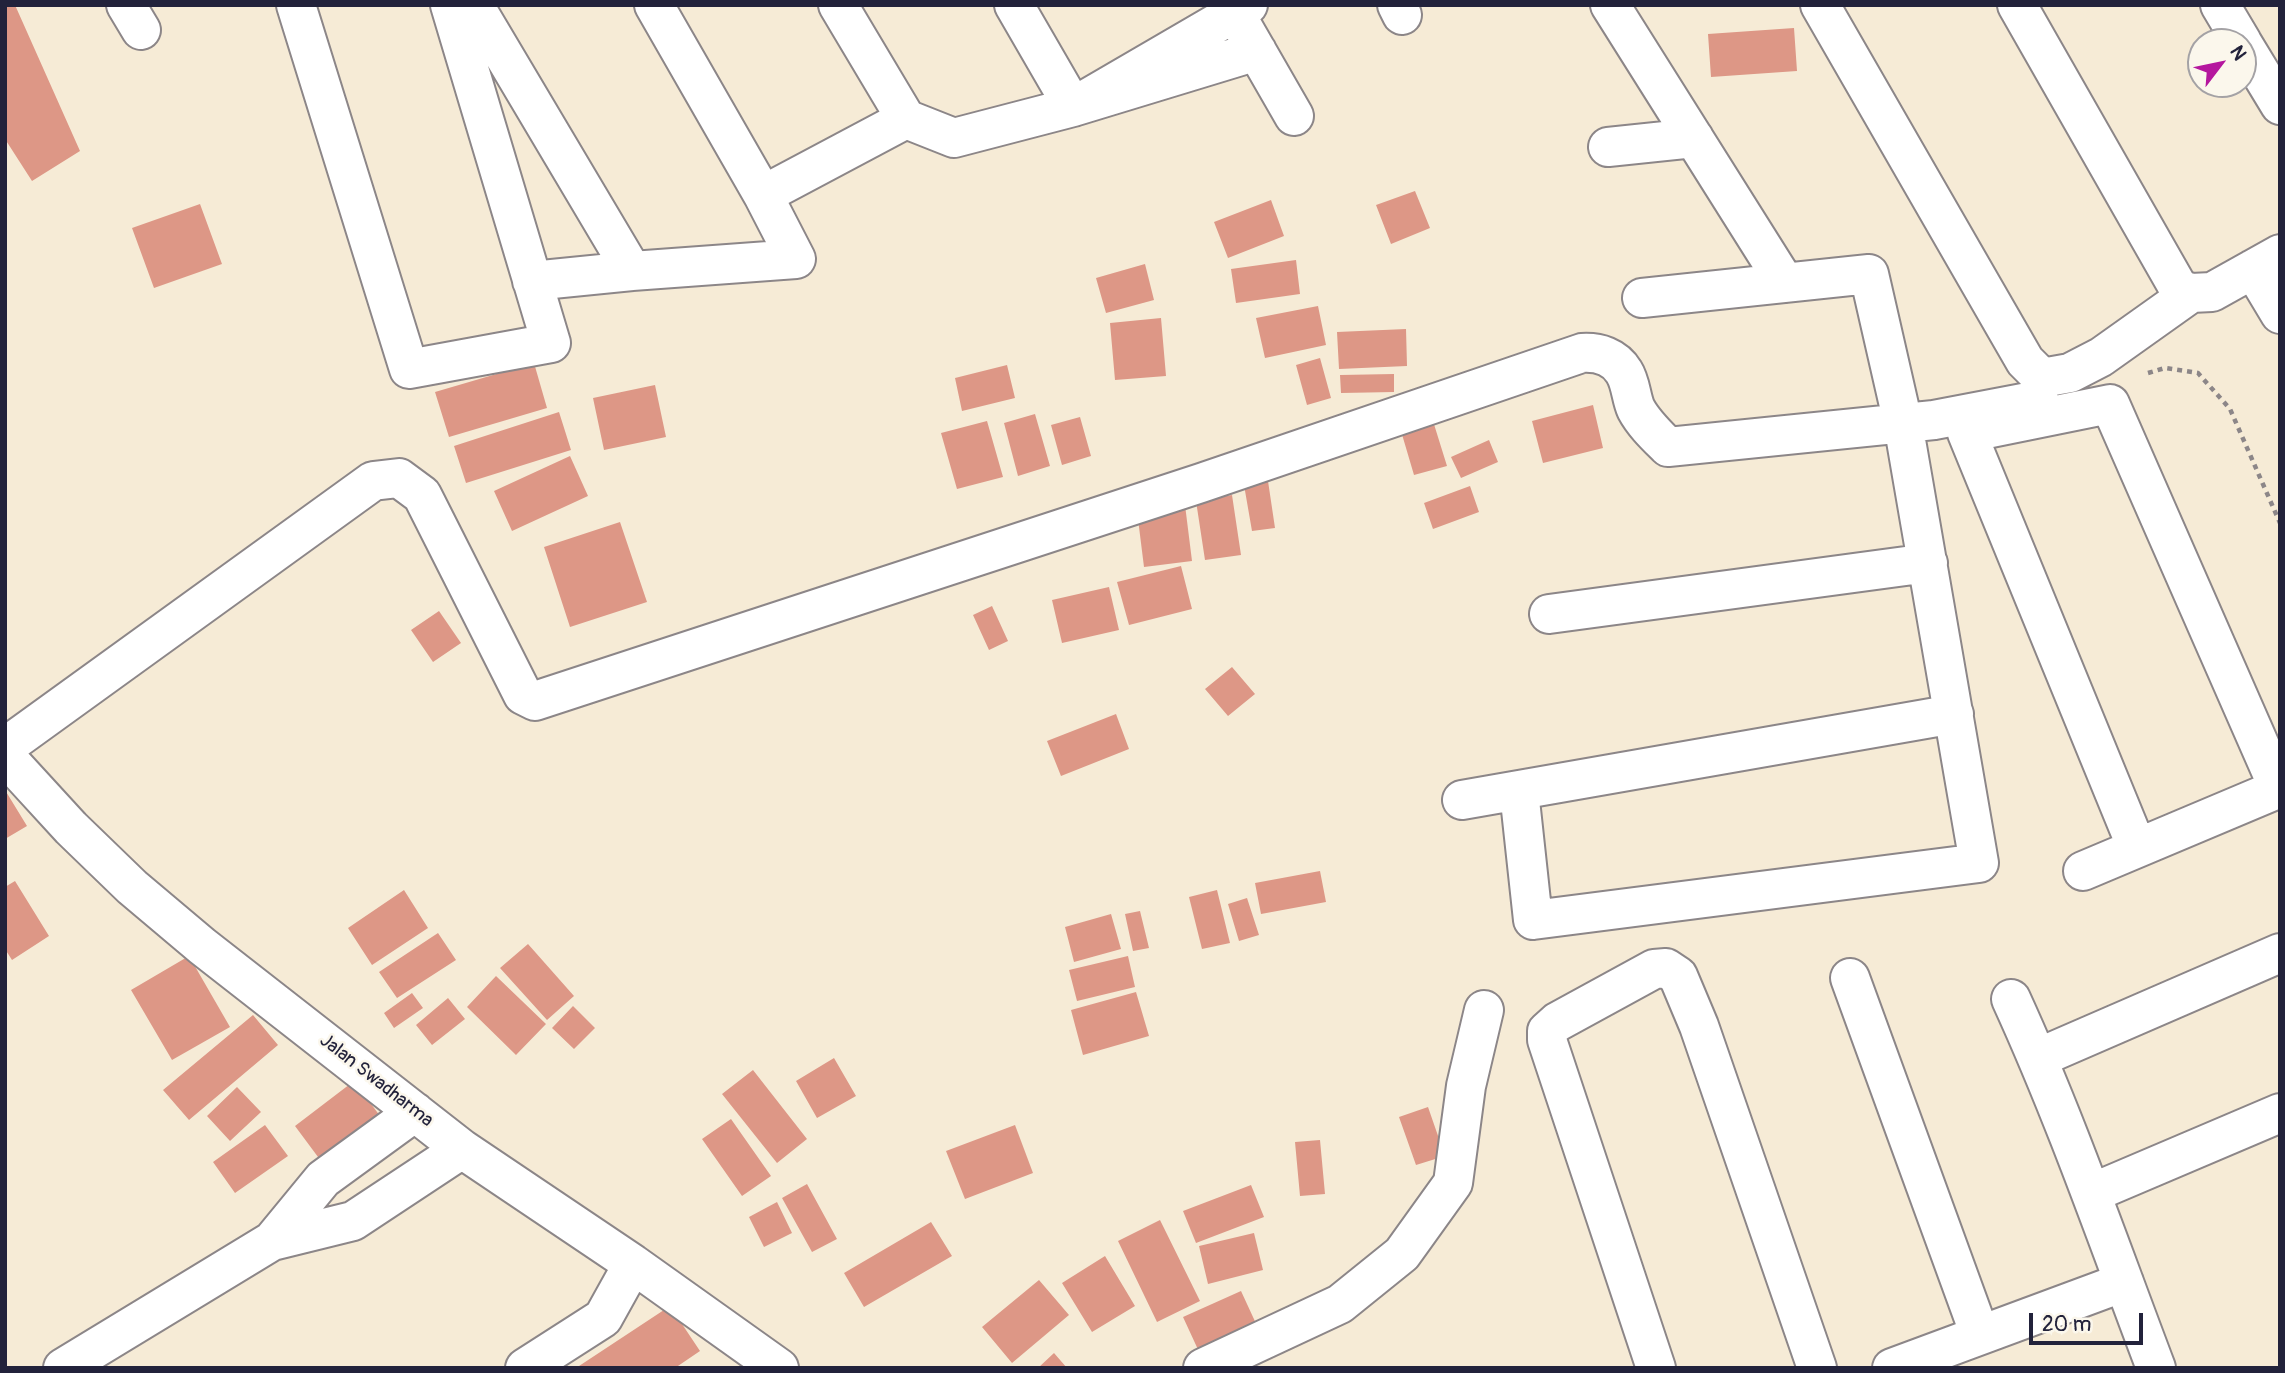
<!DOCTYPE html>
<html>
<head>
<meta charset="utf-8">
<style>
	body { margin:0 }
	#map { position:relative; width:2285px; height:1373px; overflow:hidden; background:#f6ebd6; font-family:Pangolin,sans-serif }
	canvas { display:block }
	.frame { position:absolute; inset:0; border:7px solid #22223b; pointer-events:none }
	.north { position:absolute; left:2187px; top:28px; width:70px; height:70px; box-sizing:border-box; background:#fbf7ec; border:2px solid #a4a2a5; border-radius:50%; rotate:58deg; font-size:19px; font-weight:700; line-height:28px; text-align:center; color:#22223b }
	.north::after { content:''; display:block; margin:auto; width:24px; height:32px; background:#b5179e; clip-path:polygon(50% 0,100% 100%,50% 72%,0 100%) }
	.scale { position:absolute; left:2029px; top:1313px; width:114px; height:32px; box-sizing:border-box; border:4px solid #22223b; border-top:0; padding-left:9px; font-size:21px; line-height:24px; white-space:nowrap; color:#22223b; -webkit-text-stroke:5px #fbf7ec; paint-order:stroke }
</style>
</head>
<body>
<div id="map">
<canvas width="2285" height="1373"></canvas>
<div class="frame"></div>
<div class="north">N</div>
<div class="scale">20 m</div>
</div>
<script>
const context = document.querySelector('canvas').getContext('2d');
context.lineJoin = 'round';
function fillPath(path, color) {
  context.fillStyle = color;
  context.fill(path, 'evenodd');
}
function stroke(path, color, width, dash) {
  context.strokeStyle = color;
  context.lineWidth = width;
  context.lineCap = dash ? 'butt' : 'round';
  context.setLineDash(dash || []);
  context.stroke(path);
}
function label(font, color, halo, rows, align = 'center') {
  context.font = font + ' Pangolin,sans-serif';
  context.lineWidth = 5;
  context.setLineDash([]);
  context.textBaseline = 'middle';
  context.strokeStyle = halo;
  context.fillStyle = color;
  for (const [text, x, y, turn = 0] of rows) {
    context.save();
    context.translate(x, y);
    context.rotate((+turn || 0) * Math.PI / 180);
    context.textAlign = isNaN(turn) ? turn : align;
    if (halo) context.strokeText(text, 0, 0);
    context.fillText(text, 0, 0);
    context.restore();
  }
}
fillPath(new Path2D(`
	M5,5H15L80,151L32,181L5,139Z
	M1794,28L1797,71L1711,77L1708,34Z
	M1415,191L1430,228L1391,244L1376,205Z
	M1271,200L1284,236L1228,258L1214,222Z
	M200,204L222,264L154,288L132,228Z
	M1296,260L1300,294L1236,303L1231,269Z
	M1145,264L1154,300L1106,313L1096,278Z
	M1318,306L1326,345L1265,358L1256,318Z
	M1161,318L1166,376L1115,380L1110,323Z
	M1406,329L1407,366L1339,369L1337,332Z
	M1320,358L1331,398L1307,405L1296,365Z
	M534,363L547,408L449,437L435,392Z
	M1007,365L1015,398L962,411L955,378Z
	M1394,374V392L1341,393L1340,375Z
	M655,385L666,437L604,450L593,398Z
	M1593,405L1603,448L1543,463L1532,421Z
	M559,412L571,450L466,483L454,446Z
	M1035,414L1050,466L1018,476L1004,423Z
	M1080,417L1091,456L1062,465L1051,425Z
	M987,421L1003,477L957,489L941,433Z
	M1433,421L1447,466L1414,475L1401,431Z
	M1489,440L1498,462L1461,478L1451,457Z
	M570,456L588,496L512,531L494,491Z
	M1268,481L1275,528L1252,531L1244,485Z
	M1470,486L1479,512L1433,529L1424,503Z
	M1232,495L1241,555L1205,560L1196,501Z
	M1185,505L1192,561L1144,567L1137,511Z
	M620,522L647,602L570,627L544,547Z
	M1181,566L1192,609L1129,625L1117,582Z
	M1109,587L1119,630L1062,643L1052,600Z
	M992,606L1008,641L989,650L973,615Z
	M439,611L461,643L433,662L411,630Z
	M1232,667L1255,694L1228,716L1205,689Z
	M1116,714L1129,749L1061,776L1047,741Z
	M5,790L27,826L5,839Z
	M1320,871L1326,902L1261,914L1255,883Z
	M15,881L49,936L12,960L5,949V887Z
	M404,890L428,928L372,965L348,928Z
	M1217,890L1230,943L1202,949L1189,897Z
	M1247,898L1259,935L1239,941L1228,904Z
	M1140,911L1149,948L1133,951L1125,914Z
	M1111,914L1121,949L1074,962L1065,927Z
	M438,933L456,960L397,998L379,972Z
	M528,944L574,996L547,1020L500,968Z
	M189,956L230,1027L172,1060L131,990Z
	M1128,956L1135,987L1077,1001L1069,970Z
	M496,976L546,1024L516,1055L467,1007Z
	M1136,992L1149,1036L1083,1055L1071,1010Z
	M412,993L423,1008L394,1028L384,1013Z
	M448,998L465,1019L432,1045L416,1025Z
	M573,1006L595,1028L574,1049L552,1028Z
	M253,1015L278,1045L189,1120L163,1090Z
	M834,1058L856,1096L817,1118L796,1081Z
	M753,1070L807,1139L777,1163L722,1094Z
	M354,1081L380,1116L321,1161L295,1126Z
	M237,1087L261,1112L230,1141L207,1116Z
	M1428,1107L1445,1156L1416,1165L1399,1117Z
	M731,1119L771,1176L742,1196L702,1139Z
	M265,1125L288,1156L235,1193L213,1162Z
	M1015,1125L1033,1173L965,1199L946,1151Z
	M1320,1140L1325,1194L1300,1196L1295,1142Z
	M807,1184L837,1239L812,1252L782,1198Z
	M1251,1185L1264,1217L1196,1243L1183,1211Z
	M777,1202L792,1233L764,1247L749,1217Z
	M1160,1220L1200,1301L1157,1322L1118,1241Z
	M931,1222L952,1256L864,1307L844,1273Z
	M1254,1233L1263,1270L1208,1284L1199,1246Z
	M1105,1256L1135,1306L1092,1332L1062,1283Z
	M1039,1280L1069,1315L1012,1363L982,1327Z
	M1241,1291L1259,1330L1201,1356L1183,1317Z
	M670,1306L700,1351L675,1368H576Z
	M1054,1353L1067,1368H1038Z`), '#dd9786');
const minor = new Path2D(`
	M126,5L141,30
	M296,5L409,369L551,343L450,5
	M474,5L632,271
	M838,5L906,119L954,138L1073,107L1257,51
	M1014,5L1073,107L1248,5
	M1397,5L1402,15
	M1610,5L1785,283
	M1820,5L2025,361L2042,378L2070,373L2101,357L2191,293
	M2017,5L2179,289L2191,293L2212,292L2280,254
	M2220,5L2242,42
	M1244,29L1294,116
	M2243,44L2280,105
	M1608,147L1694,138
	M763,195L906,119
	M2253,269L2280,314
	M532,281L632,271L796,259L763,195L654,5
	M1549,614L1928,563
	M5,747L373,481L399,478L422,495L523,695L535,701L1201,483L1582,353C1599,352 1615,357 1624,372C1631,383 1631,398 1636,409C1644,424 1657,436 1668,447L1934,420L2039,400
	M5,756L71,828L132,887L202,946L462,1149L633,1264L779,1368
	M1519,791L1533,920L1979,863L1903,423L1869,274L1642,298
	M1462,800L1954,714
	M2137,848L1967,433L2110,404L2279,789
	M2083,871L2280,788
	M1850,978L1980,1335
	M2011,999C2066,1119 2109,1244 2156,1368
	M2038,1058L2280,953
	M2092,1193L2280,1113
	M272,1241L323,1179L415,1112
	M63,1368L272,1241L353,1221L462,1149
	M525,1368L603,1318L633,1264
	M1203,1368L1340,1304L1402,1254L1453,1183L1466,1086L1484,1010
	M1656,1368L1547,1040V1031L1557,1022L1654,969L1666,968L1678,976L1699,1026L1817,1368
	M1892,1368L2124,1282`);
stroke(minor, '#8c8688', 42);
stroke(new Path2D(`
	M2148,373L2165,368L2198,373L2230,409L2280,523`), '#8c8688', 4.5, [5, 5]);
stroke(minor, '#fff', 38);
label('19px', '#22223b', '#fbf7ec', [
	["Jalan Swadharma",376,1081,38]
]);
</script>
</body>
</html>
